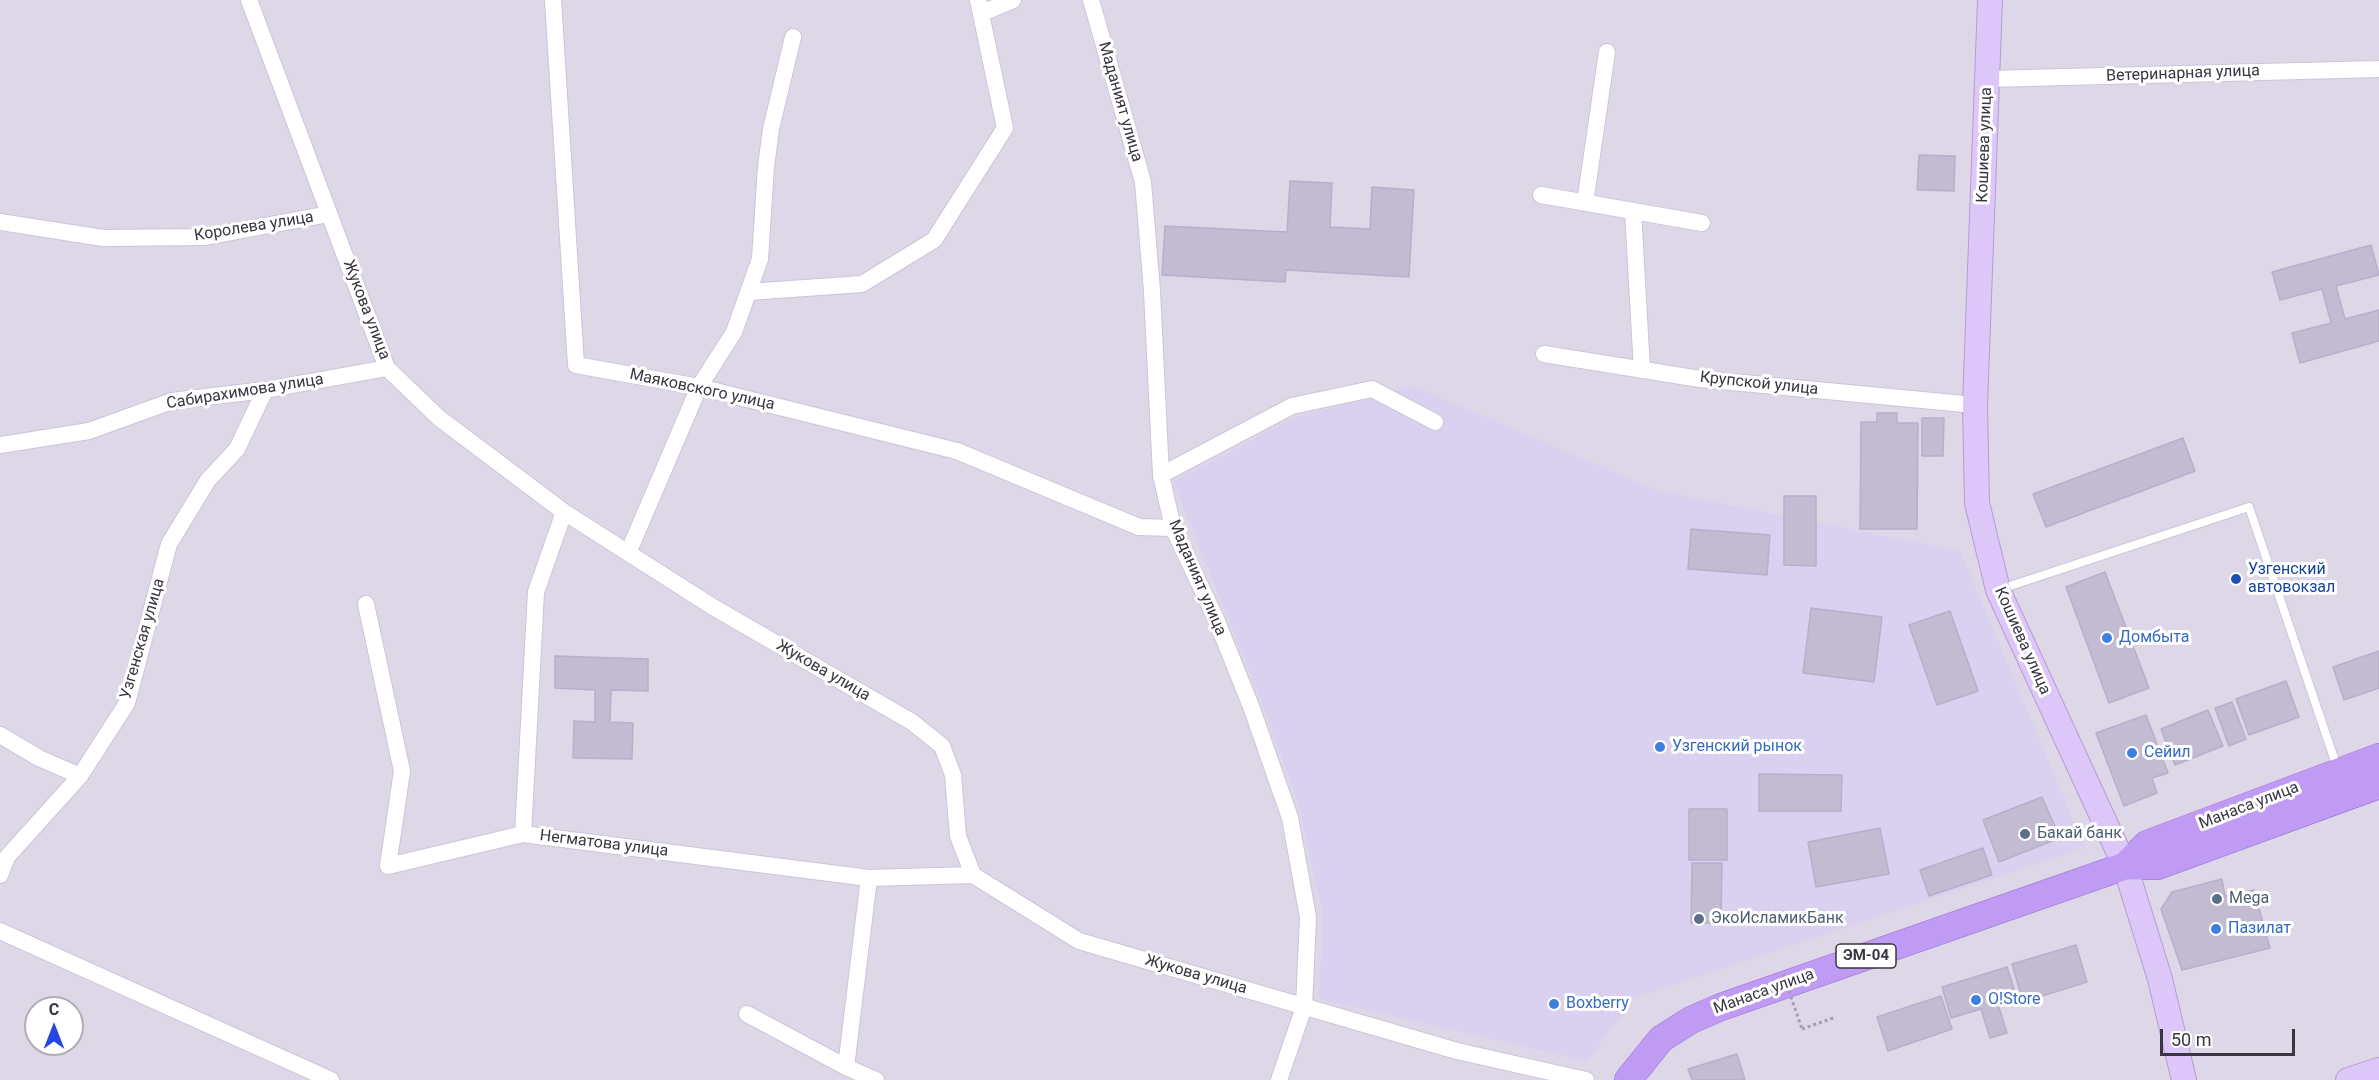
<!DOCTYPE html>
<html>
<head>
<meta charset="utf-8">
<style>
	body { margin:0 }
	#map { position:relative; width:2379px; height:1080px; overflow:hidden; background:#e9e5f0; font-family:Roboto,sans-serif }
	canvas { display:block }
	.north { position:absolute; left:24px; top:996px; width:60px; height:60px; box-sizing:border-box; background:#fff; border:2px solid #b0aeb3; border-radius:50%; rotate:0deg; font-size:16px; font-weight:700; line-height:24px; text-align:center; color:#393542 }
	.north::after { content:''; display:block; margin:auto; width:21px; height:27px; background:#2846e4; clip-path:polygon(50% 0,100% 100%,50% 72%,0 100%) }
	.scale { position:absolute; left:2160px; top:1029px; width:135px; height:27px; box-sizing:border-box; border:3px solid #393542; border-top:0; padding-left:8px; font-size:18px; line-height:21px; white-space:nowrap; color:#393542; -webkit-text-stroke:4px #fff; paint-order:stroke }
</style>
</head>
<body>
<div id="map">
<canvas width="2379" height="1080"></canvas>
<div class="north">С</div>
<div class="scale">50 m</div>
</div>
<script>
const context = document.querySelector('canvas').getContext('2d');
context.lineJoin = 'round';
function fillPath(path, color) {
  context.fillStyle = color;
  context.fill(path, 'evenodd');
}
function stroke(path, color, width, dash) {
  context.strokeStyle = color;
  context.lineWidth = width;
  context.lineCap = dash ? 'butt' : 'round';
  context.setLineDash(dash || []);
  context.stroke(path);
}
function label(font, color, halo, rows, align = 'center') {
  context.font = font + ' Roboto,sans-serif';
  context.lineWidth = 6;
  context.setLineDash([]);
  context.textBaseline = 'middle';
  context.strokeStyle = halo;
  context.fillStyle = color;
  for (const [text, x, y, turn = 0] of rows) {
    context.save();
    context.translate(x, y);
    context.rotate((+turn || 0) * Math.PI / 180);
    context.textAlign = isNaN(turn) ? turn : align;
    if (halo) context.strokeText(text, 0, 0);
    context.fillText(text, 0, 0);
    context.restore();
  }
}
fillPath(new Path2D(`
	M0,0H2379V1080H0ZM36,1008H72V1044H36Z`), '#ded7e8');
fillPath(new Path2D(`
	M1413,386L1658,491L1960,551L2085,848L1634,998L1587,1061L1319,999L1323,915L1298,802L1258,692L1173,482L1293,418Z`), '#dad1f1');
const building = new Path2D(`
	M1919,155L1955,156L1954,191L1917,190Z
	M1290,181L1332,183L1330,227L1370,229L1372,187L1414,190L1409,277L1286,270L1285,282L1162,275L1165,226L1287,232Z
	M2371,245L2379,275L2336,286L2345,319L2379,310V341L2300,363L2292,333L2331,323L2322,289L2280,300L2272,272Z
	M1877,413H1897V423H1918L1917,529H1860L1861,422H1877Z
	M1922,418H1944L1943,456H1922Z
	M2183,438L2195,471L2046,527L2033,494Z
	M1784,496H1816V566L1784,565Z
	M1691,529L1770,535L1767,575L1688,569Z
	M2105,572L2149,688L2109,703L2066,587Z
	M1811,608L1882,617L1874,682L1803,673Z
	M1950,611L1978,691L1937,705L1909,625Z
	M2379,651V688L2344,700L2333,667Z
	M555,656L648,659V691L611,690L610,722L633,723L632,759L573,758L574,721L595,722V690L555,688Z
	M2286,681L2299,717L2249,735L2236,699Z
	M2232,702L2246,739L2229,746L2215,708Z
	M2208,710L2223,746L2175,765L2161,729Z
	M2146,715L2168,773L2152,778L2157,793L2124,806L2096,733Z
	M1759,774L1842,775L1841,811H1759Z
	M2042,797L2060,838L1999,862L1983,820Z
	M1689,809H1727V860H1689Z
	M1880,828L1889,874L1816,887L1808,842Z
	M1983,848L1992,875L1929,896L1920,870Z
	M1692,863H1722L1721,923H1691Z
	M2222,879L2225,896L2254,890L2270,948L2182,970L2161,909L2172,892Z
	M2076,945L2087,982L2023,1002L2012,964Z
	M2007,967L2017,998L1998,1004L2007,1033L1990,1038L1981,1009L1951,1018L1942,987Z
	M1941,996L1952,1029L1888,1051L1877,1017Z
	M1737,1054L1745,1080H1692L1688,1069Z`);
fillPath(building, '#c2bbd1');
stroke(building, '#b8afcb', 1.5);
const lane = new Path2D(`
	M2001,589L2249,507L2338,770`);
const street = new Path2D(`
	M249,0L387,368L439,418L564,512L713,607L912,722L942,746L953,775L958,836L973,875L1079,941L1457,1051L1586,1080
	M553,0L576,365L699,387L957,451L1139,527L1173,528
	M1091,0L1143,182L1152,291L1161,475L1173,528L1216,619L1252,709L1290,818L1308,917L1304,1007L1279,1080
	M982,13L1013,0
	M1987,79L2379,69
	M1541,195L1702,223
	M1585,203L1607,52
	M1633,211L1642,370
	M0,222L103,238L205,237L329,214
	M748,292L862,284L934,240L1005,128L978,0
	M1544,354L1700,379L1975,405
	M0,445L89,431L172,401L265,390L387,368
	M1161,475L1292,406L1372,389L1435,422
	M564,512L536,592L523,834L869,878L973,875
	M628,553L699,387L734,332L760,259L766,167L771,129L793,37
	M366,604L402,771L388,866L523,834
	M0,735L39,758L80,776
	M0,875L7,857L80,776L127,703L169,544L208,480L237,449L265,390
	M0,931L331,1080
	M747,1014L846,1067L876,1080
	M846,1067L869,878`);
const secondary = new Path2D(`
	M1990,0L1975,405L1977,503L1998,590L2125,866L2160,979L2184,1080
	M2348,1080L2379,1070`);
const primary = new Path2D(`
	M2125,866L2147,844L2379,757
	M1628,1080L1661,1039L1691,1020L1721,1007L2125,866H2157L2379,785`);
stroke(lane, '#ccc5d9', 10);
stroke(street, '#ccc5d9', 18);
stroke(secondary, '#b49dd2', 26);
stroke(primary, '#966dd7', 28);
stroke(new Path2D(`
	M1802,1029L1836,1017`), '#a69bbb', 3, [3, 3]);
stroke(lane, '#fff', 8);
stroke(street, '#fff', 16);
stroke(secondary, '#ddc7f9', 24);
stroke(primary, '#bf9bf4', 27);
stroke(new Path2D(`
	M1783,974L1802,1029`), '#a69bbb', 3, [3, 3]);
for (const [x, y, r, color] of [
	[2236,579,6,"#1a4fb4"],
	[2107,638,6,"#3f7fe0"],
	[1660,747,6,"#3f7fe0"],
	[2132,753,6,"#3f7fe0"],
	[2025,834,6,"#5c6f8a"],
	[2217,899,6,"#5c6f8a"],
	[1699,919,6,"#5c6f8a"],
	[2216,929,6,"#3f7fe0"],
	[1976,1000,6,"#3f7fe0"],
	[1554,1004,6,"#3f7fe0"]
]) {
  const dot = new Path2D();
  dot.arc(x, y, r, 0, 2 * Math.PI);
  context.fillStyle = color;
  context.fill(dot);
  stroke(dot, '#fff', 2);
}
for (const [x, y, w] of [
	[1866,956,60]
]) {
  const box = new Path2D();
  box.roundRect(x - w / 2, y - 12, w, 24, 4.5);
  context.fillStyle = '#fff';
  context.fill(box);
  stroke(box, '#393542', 1.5);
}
label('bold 15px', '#393542', null, [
	["ЭМ-04",1866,956]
]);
label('16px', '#393542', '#fff', [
	["Ветеринарная улица",2183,74,-2],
	["Маданият улица",1120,102,74],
	["Кошиева улица",1985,145,-88],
	["Королева улица",254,227,-9],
	["Жукова улица",366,310,69],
	["Крупской улица",1759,384,6],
	["Маяковского улица",702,390,12],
	["Сабирахимова улица",245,392,-9],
	["Маданият улица",1197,578,67],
	["Узгенская улица",143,639,-74],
	["Кошиева улица",2022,641,66],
	["Жукова улица",823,671,30],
	["Манаса улица",2249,806,-21],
	["Негматова улица",604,844,7],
	["Жукова улица",1196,975,16],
	["Манаса улица",1764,992,-20]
]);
label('16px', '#164399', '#fff', [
	["Узгенский",2248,570],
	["автовокзал",2248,588]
], 'left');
label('16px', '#366cbe', '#fff', [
	["Домбыта",2119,638],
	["Узгенский рынок",1672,747],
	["Сейил",2144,753],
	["Пазилат",2228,929],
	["O!Store",1988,1000],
	["Boxberry",1566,1004]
], 'left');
label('16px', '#4e5e75', '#fff', [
	["Бакай банк",2037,834],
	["Mega",2229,899],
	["ЭкоИсламикБанк",1711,919]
], 'left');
</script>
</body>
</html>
